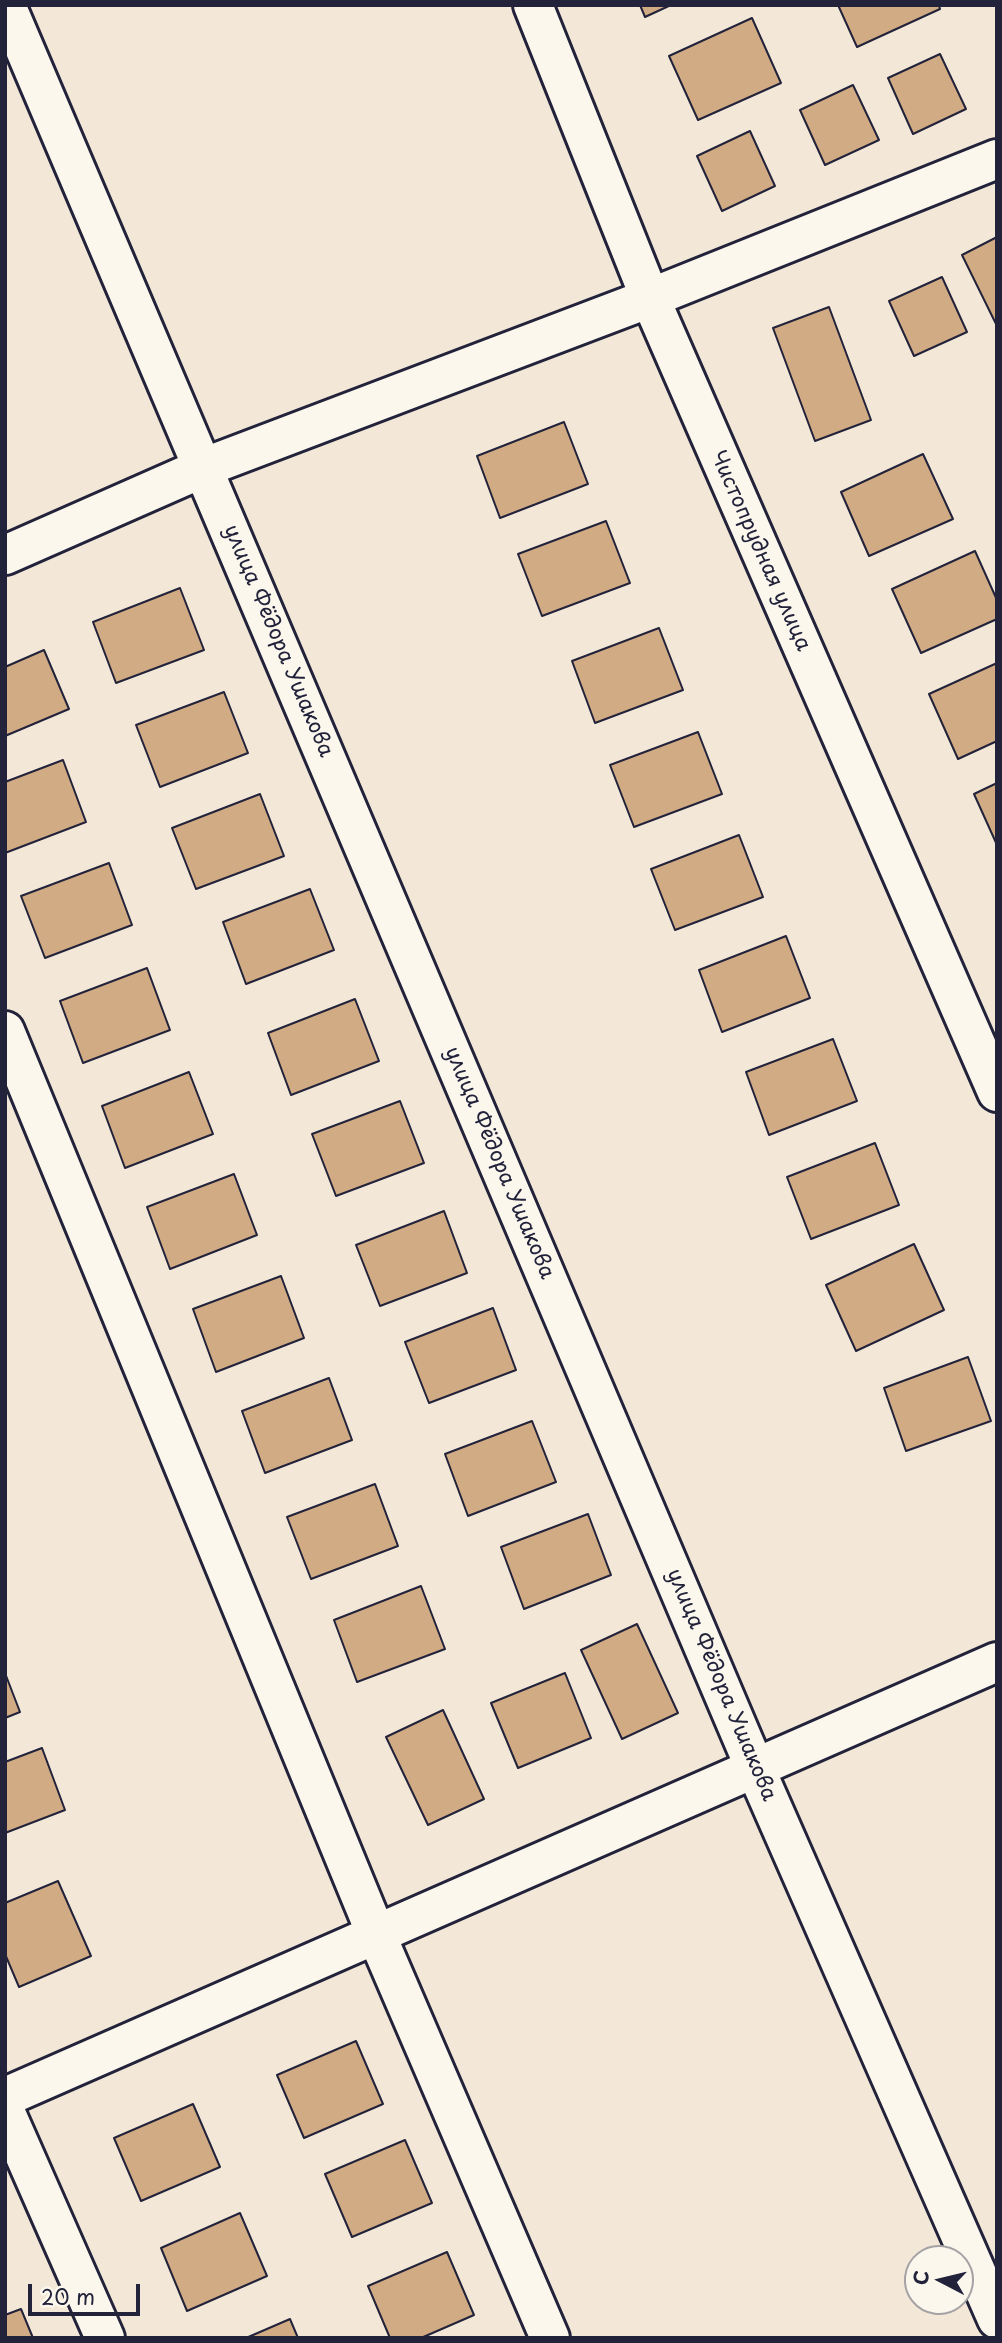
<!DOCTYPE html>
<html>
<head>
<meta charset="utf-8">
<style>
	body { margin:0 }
	#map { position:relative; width:1002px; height:2343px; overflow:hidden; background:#f3e8d7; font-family:"Playpen Sans",sans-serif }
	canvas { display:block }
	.frame { position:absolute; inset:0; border:7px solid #22223b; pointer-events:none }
	.north { position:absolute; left:904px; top:2245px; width:70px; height:70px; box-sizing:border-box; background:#fbf7ec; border:2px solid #a4a2a5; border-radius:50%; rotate:277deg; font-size:19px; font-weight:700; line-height:28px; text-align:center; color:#22223b }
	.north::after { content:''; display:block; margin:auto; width:24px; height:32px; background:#22223b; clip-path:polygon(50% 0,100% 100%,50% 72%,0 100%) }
	.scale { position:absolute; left:28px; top:2284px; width:112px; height:32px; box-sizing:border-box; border:4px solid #22223b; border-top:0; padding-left:9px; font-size:21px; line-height:24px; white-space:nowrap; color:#22223b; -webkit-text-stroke:5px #fbf7ec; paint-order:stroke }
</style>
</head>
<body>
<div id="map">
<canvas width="1002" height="2343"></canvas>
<div class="frame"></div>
<div class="north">С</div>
<div class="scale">20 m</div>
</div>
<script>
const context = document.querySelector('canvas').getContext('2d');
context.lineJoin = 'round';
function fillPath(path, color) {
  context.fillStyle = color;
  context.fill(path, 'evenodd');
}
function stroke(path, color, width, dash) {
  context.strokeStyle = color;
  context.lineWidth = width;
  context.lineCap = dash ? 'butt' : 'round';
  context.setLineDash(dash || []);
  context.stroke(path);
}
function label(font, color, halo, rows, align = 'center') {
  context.font = font + ' "Playpen Sans",sans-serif';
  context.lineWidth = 7;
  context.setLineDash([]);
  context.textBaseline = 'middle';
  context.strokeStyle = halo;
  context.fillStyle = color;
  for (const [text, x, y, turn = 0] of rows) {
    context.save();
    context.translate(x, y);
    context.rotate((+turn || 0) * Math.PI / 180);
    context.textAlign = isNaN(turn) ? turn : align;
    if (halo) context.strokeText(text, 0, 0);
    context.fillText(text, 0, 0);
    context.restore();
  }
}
const building = new Path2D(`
	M640,5H671L645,17Z
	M838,5H939L940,9L857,47Z
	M752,18L781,83L698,120L669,56Z
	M940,54L966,109L913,134L888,78Z
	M853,85L879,140L825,165L800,110Z
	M750,131L775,186L722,211L697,156Z
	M997,237V326L962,255Z
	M942,277L967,332L914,356L889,301Z
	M829,307L871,420L815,441L773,328Z
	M564,422L588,484L500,518L477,456Z
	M923,454L953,519L869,556L841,492Z
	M606,521L630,583L542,616L518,554Z
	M975,551L997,600V619L921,653L892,589Z
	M180,588L204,650L116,683L93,622Z
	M659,628L683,690L595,723L572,661Z
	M44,650L69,709L5,736V667Z
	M997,663V741L958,759L929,694Z
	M224,692L248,753L160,787L136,725Z
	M698,732L722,794L634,827L610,765Z
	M63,760L86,822L5,853V782Z
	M997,783V845L974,794Z
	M260,794L284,856L196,889L172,828Z
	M739,835L763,897L675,930L651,869Z
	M109,863L132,925L45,958L21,896Z
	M310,889L334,950L246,984L223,922Z
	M786,936L810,998L722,1032L699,970Z
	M147,968L170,1030L83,1063L60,1001Z
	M355,999L379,1061L291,1095L268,1033Z
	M833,1039L857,1101L769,1135L746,1072Z
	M189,1072L213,1134L125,1168L102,1106Z
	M400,1101L424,1163L336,1196L312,1134Z
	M875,1143L899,1205L811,1239L787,1177Z
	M234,1174L257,1235L170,1269L147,1207Z
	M444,1211L467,1273L380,1306L356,1245Z
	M914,1244L944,1310L856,1351L826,1285Z
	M281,1276L304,1338L216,1372L193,1309Z
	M493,1308L516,1370L429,1403L405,1342Z
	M968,1357L991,1421L906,1451L884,1388Z
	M329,1378L352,1440L265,1473L242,1411Z
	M532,1421L556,1482L468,1516L445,1454Z
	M375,1484L398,1546L311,1579L287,1517Z
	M588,1514L611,1575L524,1609L501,1547Z
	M421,1586L445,1649L357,1682L334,1620Z
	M637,1624L678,1713L622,1739L581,1650Z
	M5,1673L20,1712L5,1718Z
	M565,1673L591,1738L518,1768L491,1703Z
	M443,1710L484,1799L428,1825L386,1737Z
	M42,1748L65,1810L5,1833V1762Z
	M58,1881L91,1956L19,1987L5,1954V1903Z
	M356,2041L383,2104L304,2138L277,2075Z
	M193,2104L220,2167L141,2201L114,2138Z
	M405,2140L432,2203L352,2237L325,2174Z
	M240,2213L267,2276L187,2311L161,2248Z
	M447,2252L474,2315L421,2338H390L368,2286Z
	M21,2309L33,2338H5V2315Z
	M290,2319L298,2338H246Z`);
fillPath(building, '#d1ab83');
stroke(building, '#22223b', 2);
const minor = new Path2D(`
	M6,5L755,1768L997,2319
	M533,5L650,298L997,1092
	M5,555L205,467L650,298L997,159
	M5,1031L376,1934L550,2338
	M5,2097L997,1662
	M5,2111L105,2338`);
stroke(minor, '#22223b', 44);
stroke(minor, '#fbf7ec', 38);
label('21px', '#22223b', '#fbf7ec', [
	["Чистопрудная улица",760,551,66],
	["улица Фёдора Ушакова",278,641,67],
	["улица Фёдора Ушакова",499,1163,67],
	["улица Фёдора Ушакова",721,1685,67]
]);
</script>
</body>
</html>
